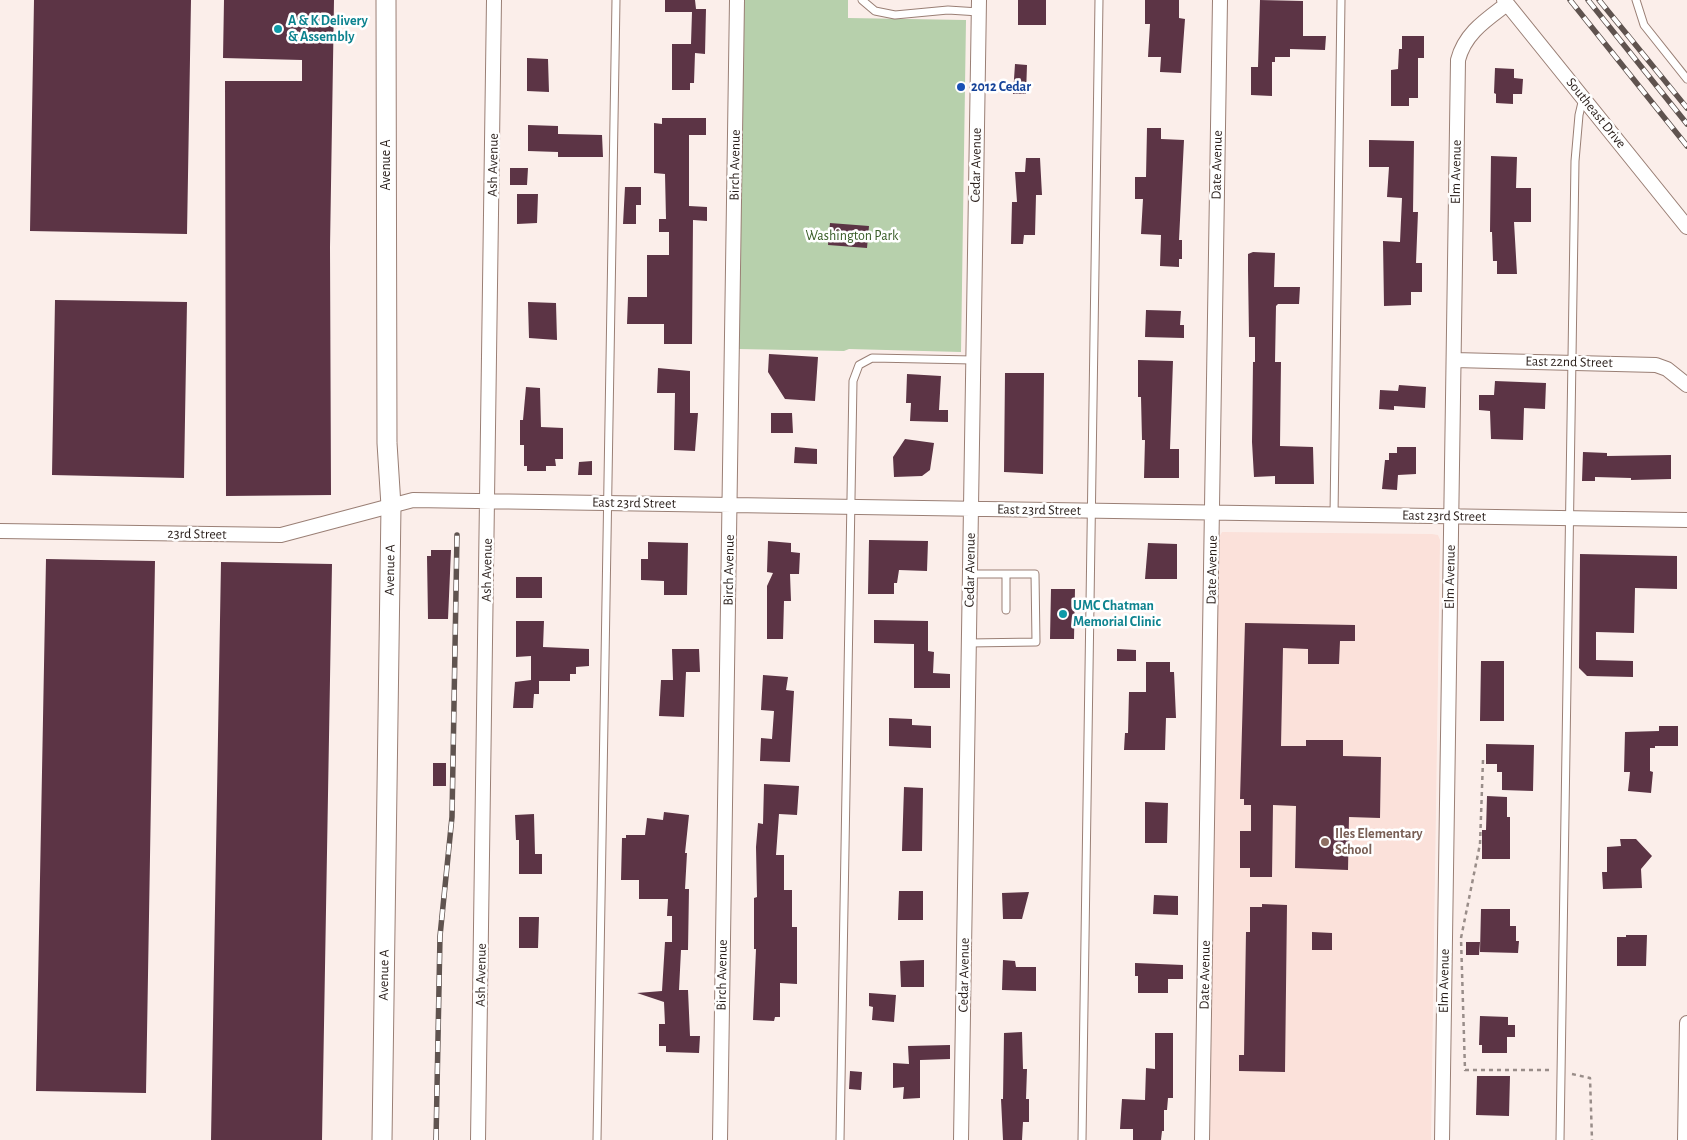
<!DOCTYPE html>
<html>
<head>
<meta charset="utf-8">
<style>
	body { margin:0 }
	canvas { display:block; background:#fbeeea }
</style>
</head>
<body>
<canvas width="1687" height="1140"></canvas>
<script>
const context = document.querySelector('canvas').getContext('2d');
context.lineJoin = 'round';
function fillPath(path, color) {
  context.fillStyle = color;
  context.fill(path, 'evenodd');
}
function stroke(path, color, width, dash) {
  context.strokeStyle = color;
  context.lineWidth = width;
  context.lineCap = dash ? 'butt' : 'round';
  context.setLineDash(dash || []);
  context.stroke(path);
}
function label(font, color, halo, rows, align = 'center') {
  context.font = font + ' "Alegreya Sans",sans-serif';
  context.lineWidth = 5;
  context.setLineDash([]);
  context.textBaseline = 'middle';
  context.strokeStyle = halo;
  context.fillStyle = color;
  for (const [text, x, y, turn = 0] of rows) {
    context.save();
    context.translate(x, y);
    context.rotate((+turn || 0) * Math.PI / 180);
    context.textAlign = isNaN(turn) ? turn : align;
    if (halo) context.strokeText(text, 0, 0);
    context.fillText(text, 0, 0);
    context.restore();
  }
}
fillPath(new Path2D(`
	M1222,532L1432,534L1438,535L1440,540L1431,1140H1210L1218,539Z`), '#fbe1da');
fillPath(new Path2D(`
	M744,0H848V18L966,20L961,352L849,349L844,351L739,349Z`), '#b7d0ac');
fillPath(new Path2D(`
	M34,0H191L187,234L30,231Z
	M224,0H334L330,247L331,495L226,496L225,81H302V60L223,58Z
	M665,0H695L696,9H706L705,54L695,53L694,83H690V90H672V44H691L692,12H665Z
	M1018,0H1046V25H1018Z
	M1145,0H1179V18L1185,19L1181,73L1160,72L1161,57H1148L1150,24H1145Z
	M1260,0L1303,1V36H1326L1325,50L1290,49V57H1275V62H1272V96L1251,95V67H1258Z
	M1402,36H1424V58H1418V98H1409V106H1391V70L1398,69L1399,49H1402Z
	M527,58L548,59L549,92L527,91Z
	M1015,64L1027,65L1026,94H1013Z
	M1495,68L1514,69V78L1523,79L1522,94H1513V104L1496,103V94L1494,93Z
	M662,118H706V135H689V206L707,207V221L693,220L692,344H664V324H627L628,297H647V255H669V232H659V219H666L665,174L654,173V123L662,124Z
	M528,125L558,126V134L602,135L603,157H558V152L528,151Z
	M1147,128H1161V139L1184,140L1179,240H1182V259H1179V267L1160,266L1161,235L1141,234L1143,199H1135V177H1146Z
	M1369,140L1414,141L1413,212H1418L1416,263H1422V292H1411V305L1384,306L1383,241L1400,242L1402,198L1387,197L1389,167H1369Z
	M1491,156L1517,157L1516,188H1531V222H1514L1517,274H1497V261H1493L1492,232H1490Z
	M1026,158H1040L1042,195H1036L1035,235H1024L1023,244H1011L1012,202H1017L1015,172H1025Z
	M510,168H528L527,185H510Z
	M625,187H641V205H636V224H623Z
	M517,194H538L537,223L517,224Z
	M830,223L869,226L867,248L828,245Z
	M1253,252L1275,253L1274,287H1300L1299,304H1278L1276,306L1275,362H1281L1280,446L1313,447L1314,484H1275V476L1254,477L1252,442L1253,362H1255V337H1249L1248,269V254Z
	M55,300L187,302L184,478L52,475Z
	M528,302L556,303L557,340L529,338Z
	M1146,310L1181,311L1180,325H1184V338L1145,337Z
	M769,354L818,357L815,401L785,399L768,372Z
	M1138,360L1173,361L1170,449H1179V478H1144L1145,440H1142L1141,397H1138Z
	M658,368L690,371V413H698L695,451L674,450L675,393H657Z
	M1005,373H1044L1043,474L1004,472Z
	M907,374L941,376L939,410H948V422L910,421L911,403H906Z
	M1495,381L1546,383L1545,409L1524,408L1523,440L1491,439L1490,411L1479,410V395H1494Z
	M1399,385L1426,387L1425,408L1394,406V410L1379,409L1380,390L1398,391Z
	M526,387L540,388L541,427L563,428V459H555L556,466H546V471H527V466H524V445H520V420H523Z
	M771,413H792L793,433H771Z
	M905,439L934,443L930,470L922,476L894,477L893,457Z
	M795,447L817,449V464L794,463Z
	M1397,447H1416V474L1398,475L1397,490L1382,489L1385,460H1389V453H1397Z
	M1583,452L1607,453V456L1671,455V479L1631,480V478L1595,477V481H1582Z
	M592,461V475H578L579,462Z
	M869,540L928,541L927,571L899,570L897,583H894V594H868Z
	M768,541L791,543V552L800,553L799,574H790L791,601H784L783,639H767V586L773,573L767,572Z
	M648,542L688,543L687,595H664V581L641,580V559H648Z
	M1148,543L1177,544V579H1145Z
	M431,550H451L448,619H428L427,556H431Z
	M1580,554L1677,556V589L1635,588L1634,633L1596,632V660L1633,661V677L1587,676L1579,668Z
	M46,559L155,561L146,1093L36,1091Z
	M221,562L332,564L322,1140H211Z
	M516,577H542V598H516Z
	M1051,589H1075L1074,639H1050Z
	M874,620L928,621V651L934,652L933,673L950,674V688H914V644L874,643Z
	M516,621H544L543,647L589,649V666L576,667V674H570V681H539V694H534L533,708H513L515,682L531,680V656L516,657Z
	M1245,623L1355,625V641H1340L1339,664H1308V649L1283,648L1281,746H1306V740H1343V756L1381,757L1380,818L1349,817L1348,870L1295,868L1296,806L1273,805L1272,877H1250V868H1240V831H1251V805H1244V799H1240Z
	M672,649H699L700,672H686L684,717L659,716L661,680H673Z
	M1117,649L1136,650V661H1117Z
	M1481,661H1504V721H1480Z
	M1146,662H1170V672H1174L1176,718H1166L1165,750H1124L1125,733H1128L1129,692H1146Z
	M763,675L788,677L786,690L794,691L790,762L760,761L761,738L772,739L774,711L761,710Z
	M889,718L912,719V725L931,726V748L889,746Z
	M1659,726H1678V746H1655V748H1650V771L1653,772L1651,793L1628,791L1630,772H1624L1625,732L1659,731Z
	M1486,744L1534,745L1533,791L1502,790V772H1497V764H1486Z
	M433,763H446V786H433Z
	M764,784L799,786L797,815L779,814L776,855H784V890H792V927H797V984L780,983V1017H775L774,1021L753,1020L756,949H754V898L757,897L756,847L758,823L763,824Z
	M904,787L923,788L922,851H902Z
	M1487,796L1507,797V817H1510V859H1482V830H1486Z
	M1145,802L1168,803L1167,843H1145Z
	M664,812L689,815L685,853H687L685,889H689L688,950H681L679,990H688L690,1036H700L699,1053L666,1052V1046H659V1024H665L664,1002L637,993L662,991L665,942H672V916H667L668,899H639V880H621L622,838H626V835H645L647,818L663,820Z
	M534,814L535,854H542V874H519V840H516L515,815Z
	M1620,839H1636L1652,856L1641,869L1642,888L1603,889L1602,872H1607V847L1621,846Z
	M899,891H923V920H898Z
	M1029,892L1022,919H1003L1002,893Z
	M1154,895L1178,896V915L1153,914Z
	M1262,904L1287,905L1285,1072L1239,1071V1055H1244L1246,932H1250V907H1262Z
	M1481,909H1510V926H1516V941H1519L1518,953L1480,952Z
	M519,917H539L538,948H519Z
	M1312,932L1332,933V950H1312Z
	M1626,935H1647L1646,966H1617V937H1626Z
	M1466,942H1480L1479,955H1466Z
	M924,960V987H901L900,961Z
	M1003,960L1015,961L1016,967H1036V991L1002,990Z
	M1135,963L1183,965V979H1168V993H1138V976H1135Z
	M869,993L896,995L894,1022L872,1020L873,1007L869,1006Z
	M1480,1016L1508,1017V1025H1515V1037H1507V1053H1482V1045H1479Z
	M1022,1032L1023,1069H1027L1026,1099H1029V1122H1023L1022,1140H1003L1001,1099H1003L1004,1033Z
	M1155,1033H1173V1098H1168L1167,1110H1164V1131H1162L1161,1140H1133V1129H1120L1122,1099L1145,1100L1146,1068L1155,1069Z
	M950,1045V1059L920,1060V1098L903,1099L904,1087L893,1088V1063L909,1064L908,1046Z
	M850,1071L862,1072L861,1090L849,1089Z
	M1477,1076H1510L1509,1116L1476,1115Z`), '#5c3445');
const lane = new Path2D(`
	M862,0L875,11L895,15L948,10L979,12
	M1636,0L1644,25L1687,79
	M1334,515L1341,0
	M1006,610V574
	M969,643L1036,642L1035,574H970
	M597,1140L616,0
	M840,1140L853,381L859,365L872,358L973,360
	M1082,1140L1099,0
	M1560,1140L1575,161L1579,115L1583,98`);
const street = new Path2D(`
	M1504,0L1687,227
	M1454,360L1656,365L1667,369L1687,385
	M0,531L281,535L413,500L1687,520
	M478,1140L494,0
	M720,1140L737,0
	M961,1140L979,0
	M1202,1140L1220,0
	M1442,1140L1458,60C1465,33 1486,20 1507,4
	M1685,1140L1687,1023`);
const secondary = new Path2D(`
	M382,1140L391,506L387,443L386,0`);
stroke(lane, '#9a7f75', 9);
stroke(street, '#9a7f75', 16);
stroke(secondary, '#9a7f75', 21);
stroke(new Path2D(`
	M1483,760L1480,844L1461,938L1465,1070H1552
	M1572,1074L1590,1078L1592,1140`), '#998d89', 2.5, [4, 4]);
stroke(lane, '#fff', 7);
stroke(street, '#fff', 14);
stroke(secondary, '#fff', 19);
const rail = new Path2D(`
	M1570,0L1687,146
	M1588,0L1687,124
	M1599,0L1687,108
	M436,1140L440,936L452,817L457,535`);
stroke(rail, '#5f534f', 5.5);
stroke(rail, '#fff', 4, [11]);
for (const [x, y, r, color] of [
	[278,29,5,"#0f9aa8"],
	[961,87,5,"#1a4fb4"],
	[1063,614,5,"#0f9aa8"],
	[1325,842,5,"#8d6e63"]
]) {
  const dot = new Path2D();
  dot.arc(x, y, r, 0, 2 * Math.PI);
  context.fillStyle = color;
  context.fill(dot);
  stroke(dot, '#fff', 2);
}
label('bold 14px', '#0d838f', '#fff', [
	["A & K Delivery",288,21],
	["& Assembly",288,37],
	["UMC Chatman",1073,606],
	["Memorial Clinic",1073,622]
], 'left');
label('bold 14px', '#164399', '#fff', [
	["2012 Cedar",971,87]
], 'left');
label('14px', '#281d19', '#fff', [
	["Southeast Drive",1596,113,51],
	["Avenue A",386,165,-90],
	["Ash Avenue",493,165,-89],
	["Birch Avenue",735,165,-89],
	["Cedar Avenue",976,165,-89],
	["Date Avenue",1217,165,-89],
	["Elm Avenue",1456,172,-89],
	["East 22nd Street",1569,362,1],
	["East 23rd Street",634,503,1],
	["East 23rd Street",1039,510,1],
	["East 23rd Street",1444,516,1],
	["23rd Street",197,534,1],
	["Avenue A",390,570,-89],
	["Ash Avenue",487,570,-89],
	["Birch Avenue",729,570,-89],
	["Cedar Avenue",970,570,-89],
	["Date Avenue",1212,570,-89],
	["Elm Avenue",1450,577,-89],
	["Avenue A",384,975,-89],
	["Ash Avenue",481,975,-89],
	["Birch Avenue",722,975,-89],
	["Cedar Avenue",964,975,-89],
	["Date Avenue",1205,975,-89],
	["Elm Avenue",1444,981,-89]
]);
label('14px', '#385c26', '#fff', [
	["Washington Park",852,236]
]);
label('bold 14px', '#785e54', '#fff', [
	["Iles Elementary",1335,834],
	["School",1335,850]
], 'left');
</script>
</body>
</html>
